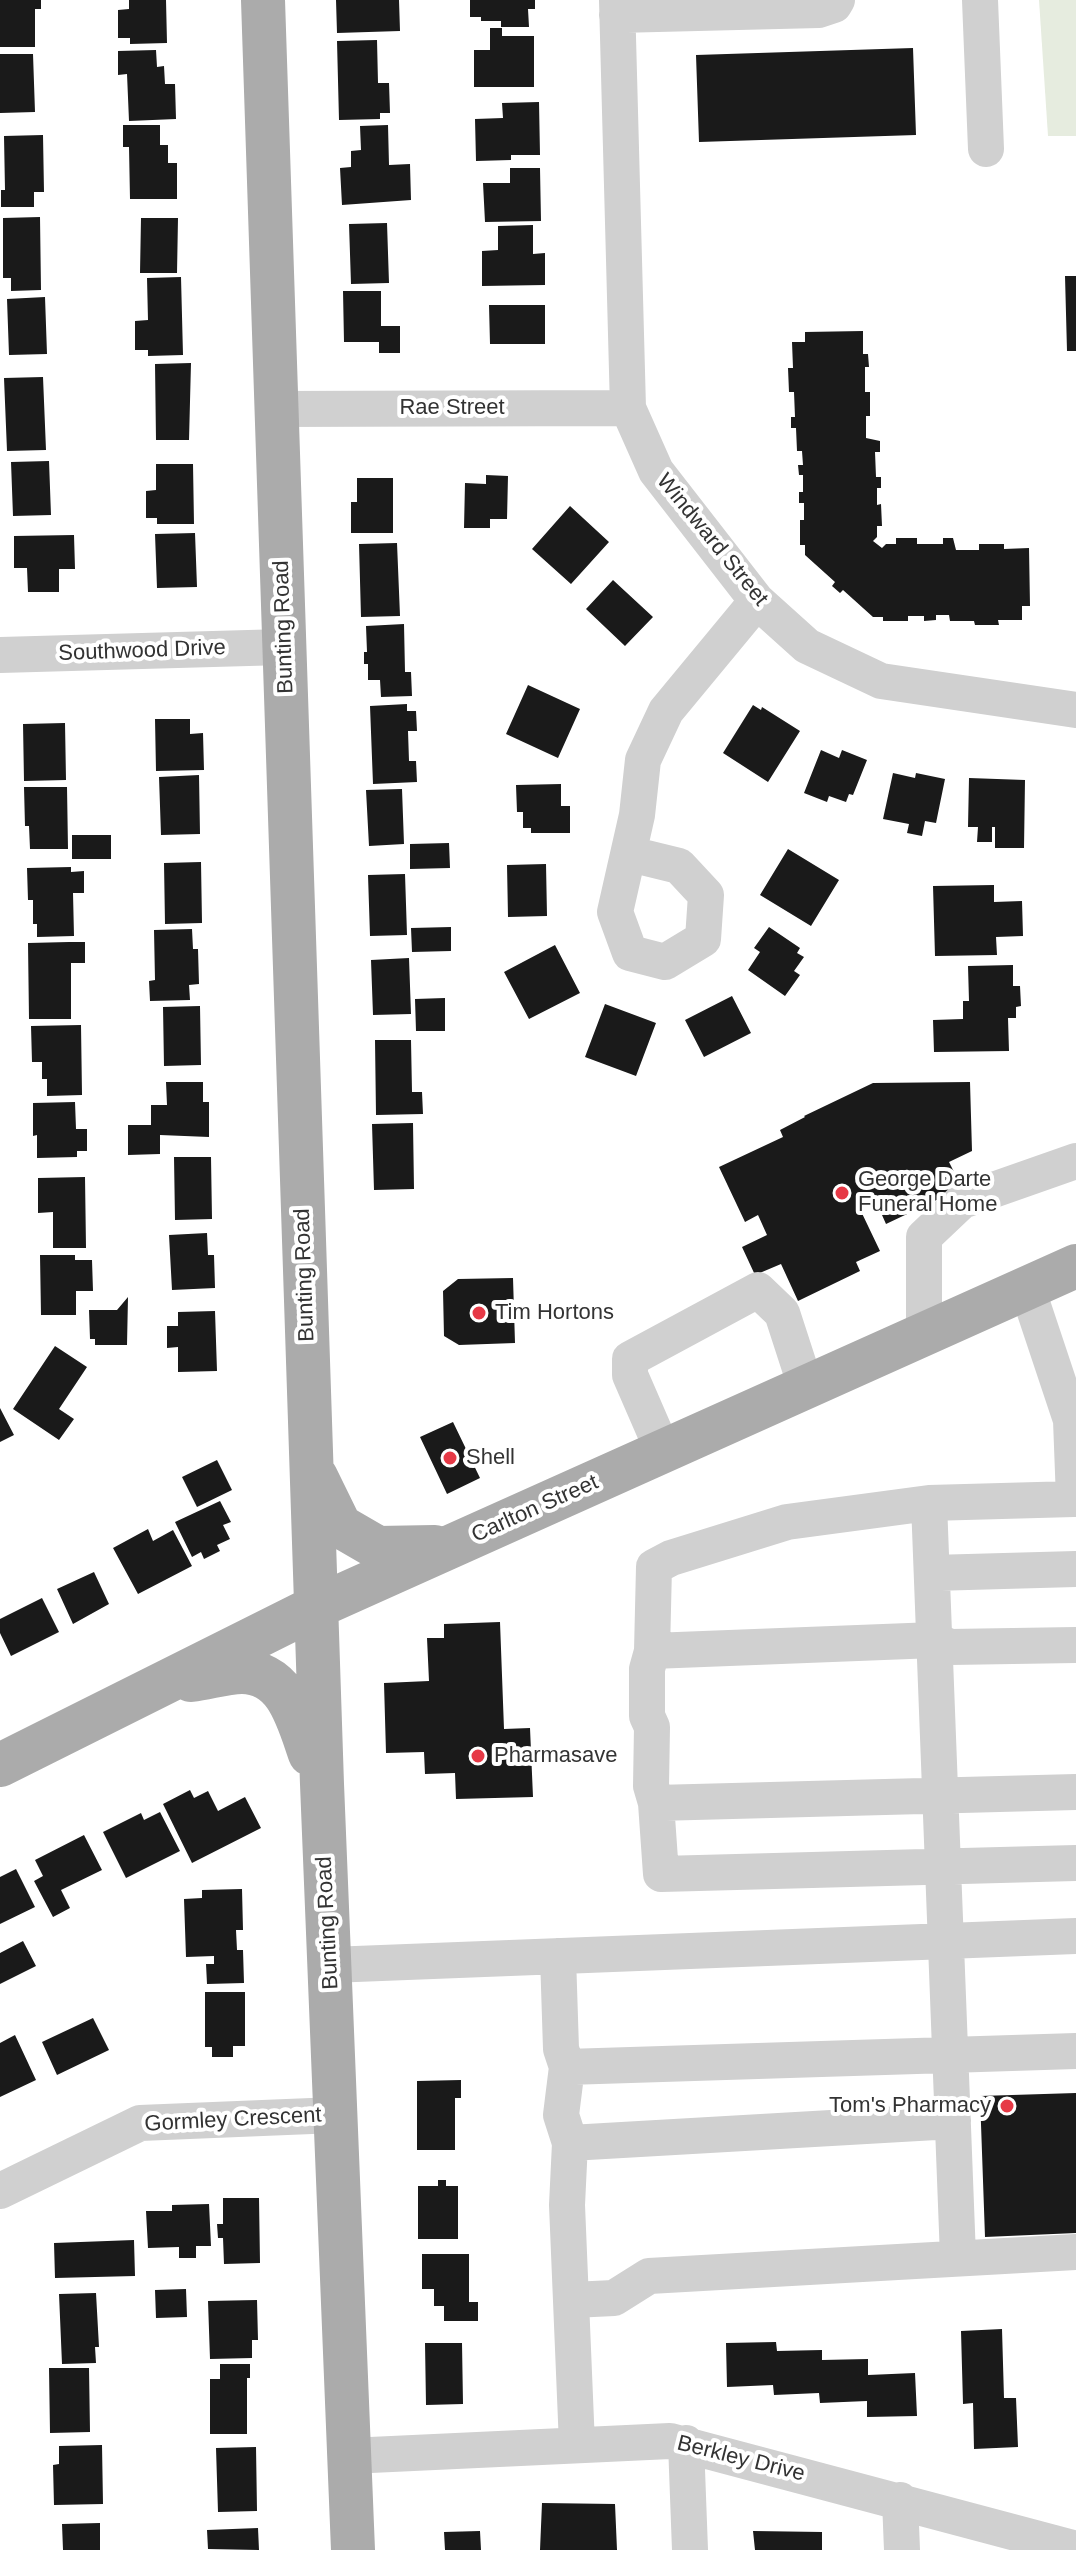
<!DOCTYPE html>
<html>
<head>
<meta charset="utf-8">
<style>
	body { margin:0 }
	canvas { display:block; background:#fff }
</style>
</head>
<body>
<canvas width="1076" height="2550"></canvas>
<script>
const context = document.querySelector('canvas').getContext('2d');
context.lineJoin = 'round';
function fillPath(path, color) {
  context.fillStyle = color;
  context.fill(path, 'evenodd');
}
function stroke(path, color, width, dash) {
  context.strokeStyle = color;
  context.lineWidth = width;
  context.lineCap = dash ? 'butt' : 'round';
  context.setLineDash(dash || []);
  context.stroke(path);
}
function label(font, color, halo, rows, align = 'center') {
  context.font = font + ' Helvetica,sans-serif';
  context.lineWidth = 8;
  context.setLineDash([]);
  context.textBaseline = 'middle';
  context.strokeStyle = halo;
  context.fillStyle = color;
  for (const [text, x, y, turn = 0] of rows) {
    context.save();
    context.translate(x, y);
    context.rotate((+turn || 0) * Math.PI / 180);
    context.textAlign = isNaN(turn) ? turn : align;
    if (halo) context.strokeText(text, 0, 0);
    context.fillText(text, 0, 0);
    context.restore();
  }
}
fillPath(new Path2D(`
	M1039,0H1076V136H1048Z`), '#e6ecdf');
fillPath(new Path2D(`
	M0,0H41V9H35V47H0Z
	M129,0H166L167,43L130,44V38H118V10L129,9Z
	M336,0H399L400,31L337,33Z
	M470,0H535V9H528L529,27H501V21H481V17H470Z
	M490,28H502V36H534V87H474V50H490Z
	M377,40L378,83H389L390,113H380V119L339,120L337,41Z
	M913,48L916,135L699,142L696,55Z
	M156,50L157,67L164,66L165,84H175L176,119L129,121L127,74L118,75V51Z
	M0,54H33L35,112L0,113Z
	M539,102L540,155H511V160L476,161L475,119L503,118L502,103Z
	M123,125H160V145H168V163H177V199H130L129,147H123Z
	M388,125L389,165L410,164L411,200L342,205L340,168L351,167V151L361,150L360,126Z
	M43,135L44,192H34V207H1V190H5L4,136Z
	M510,168H540L541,221L485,222L483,183H510Z
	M40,217L41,290L11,291V278H3V218Z
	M141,218H178L177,273H140Z
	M387,223L389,283L351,284L349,224Z
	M533,225V254L545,253V285L482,286V251L498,250V226Z
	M1065,276H1076V351H1067Z
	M181,277L183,355L148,356V350H135V321L148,320L147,278Z
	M343,291H381V326H400V353H379V342H344Z
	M45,297L47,354L9,355L7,299Z
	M489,305H545V344H490Z
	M863,331V354H868L869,367H865V392H870V416H866V438L880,441V452H875L876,477H881V488H877V505L881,504L882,526H877V537L873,541L882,548L886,544H896V538H917V544H943V538H953L956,550H979V544H1004V549L1029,548L1030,606H1022V620H998L999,625H975L974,621H950L949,615H936V620L924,621V616H908V621H883V617H873L843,590L840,593L832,586L835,582L805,555V545H800V520H804V503H799V492H803V475H799L798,465H803L802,451H797L796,428H791V417H795L794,392H789L788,368H793L792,342H805V332Z
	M191,363L189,440H156L155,364Z
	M43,377L46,450L7,451L4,378Z
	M49,461L51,515L13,516L11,462Z
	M156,464H193L194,524H157V518H146V491L156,490Z
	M486,475L508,476L507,519H490V528H464L465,483L486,484Z
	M357,478H393V533H351V502H357Z
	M570,506L609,542L571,584L532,549Z
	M195,533L197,587L157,588L155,534Z
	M74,535L75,569H59V592H28L27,568H14V536Z
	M397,543L400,616L361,617L359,544Z
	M613,580L653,617L625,646L586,609Z
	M404,624L405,672H411L412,696L381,697L380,680H368V664H364V652H367L366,626Z
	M528,685L580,709L558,758L506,734Z
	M407,704V711H416L417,731H408L409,761H416L417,782L373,784L370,706Z
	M753,705L761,710L762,707L800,731L768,782L723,753Z
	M155,719H190V734L203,733L204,770L156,771Z
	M65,723L66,780L24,781L23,724Z
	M821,750L839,758L842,750L867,760L853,795L849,794L846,802L829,796L827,802L804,793Z
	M893,773L915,778L916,773L945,779L936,823L925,821L922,836L907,833L909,824L883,819Z
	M199,775L200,834L161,835L159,777Z
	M969,778L1025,780L1024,848H995V827H992V842H977L978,827H968Z
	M561,784V806H570V833H531V828H523V812H517L516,785Z
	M24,787H67L68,849H30L29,826H25Z
	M402,789L404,844L369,846L366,790Z
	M72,835H111V859H72Z
	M449,843L450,868L410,869V844Z
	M788,849L839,880L811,926L760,895Z
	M201,862L202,923L165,924L164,863Z
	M546,864L547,916L508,917L507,865Z
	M71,867V872L84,871V893H73L74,936L37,937V924H33V900H28L27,868Z
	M405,874L407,935L370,936L368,875Z
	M994,885V902L1022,901L1023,936L996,937L997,955L935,956L933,886Z
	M451,927V951L412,952L411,928Z
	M769,927L800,948L797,953L804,957L794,971L800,975L785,996L748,970L760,952L754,948Z
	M192,929L193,949H198L199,984L189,985L190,1000L150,1001L149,981L155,980L154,930Z
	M69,942H85V963H71V1019H29L28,943Z
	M555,945L580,993L529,1019L504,972Z
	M409,958L411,1014L373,1015L371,960Z
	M1013,965V986H1020L1021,1006L1016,1007V1018H1008L1009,1051L934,1052L933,1020L963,1019V1001H969L968,966Z
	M732,996L751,1033L704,1057L685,1020Z
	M445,998V1031H416L415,999Z
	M605,1004L656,1023L636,1076L585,1057Z
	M200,1006L201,1065L164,1066L163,1007Z
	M81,1025L82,1095L47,1096V1079H42V1062H32L31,1026Z
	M375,1040H411L412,1092H422L423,1114L376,1115Z
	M166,1082H203V1102H209V1137L160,1135V1154L128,1155V1125H151V1105H167Z
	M970,1082L972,1151L949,1162L962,1188L886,1224L874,1197L858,1205L880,1251L856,1262L860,1271L798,1301L781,1264L755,1275L742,1247L767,1235L758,1215L745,1222L719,1167L783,1137L780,1130L805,1117L804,1116L873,1083Z
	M75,1102L76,1129H87V1151H77V1157L37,1158V1135L33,1136V1103Z
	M413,1123L414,1189L374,1190L372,1124Z
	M174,1157H211L212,1219L175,1220Z
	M85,1177L86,1248H53V1212L38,1213V1178Z
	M207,1233L208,1255H214L215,1288L172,1290L169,1235Z
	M40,1255H75V1260H92L93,1291H76V1315H41Z
	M513,1278L515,1343L459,1345L444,1336L443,1291L458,1279Z
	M128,1297L127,1345H95V1339H90L89,1310H117Z
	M215,1311L217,1371L178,1372V1347L167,1348V1326H178V1312Z
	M55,1346L87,1367L59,1409L74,1419L59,1440L13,1409Z
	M0,1408L14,1435L0,1442Z
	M453,1422L480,1478L447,1494L420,1437Z
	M217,1460L232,1490L197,1507L182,1477Z
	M220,1501L231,1522L223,1525L230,1539L217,1545L220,1551L204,1559L201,1552L192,1557L175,1522Z
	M148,1529L153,1541L173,1530L192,1566L138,1594L113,1548Z
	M94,1572L109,1604L73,1624L57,1589Z
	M42,1598L59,1632L11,1656L0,1633V1619Z
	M500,1622L504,1729L530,1728L533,1797L456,1799L455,1773L425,1774L424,1752L386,1753L384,1683L429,1681L427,1638H444V1624Z
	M190,1790L194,1798L208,1791L218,1811L245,1797L261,1828L192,1863L163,1804Z
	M160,1812L180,1851L126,1878L103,1832L141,1813L144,1820Z
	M84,1835L102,1870L61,1890L70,1908L53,1917L34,1881L43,1876L35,1860Z
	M16,1869L35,1907L0,1924V1877Z
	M242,1889L243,1930H236L237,1950H243L244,1983L207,1984L206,1964H214V1956L186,1957L184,1899L202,1898V1890Z
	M23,1941L36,1966L0,1984V1953Z
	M205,1992H245V2046H233V2057H212V2047H205Z
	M93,2018L109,2050L57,2075L42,2042Z
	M15,2035L36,2080L0,2097V2043Z
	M461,2080V2098H455V2150H417V2081Z
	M1076,2093V2233L985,2237L980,2096Z
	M438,2180H446V2186H458V2239H418V2186H438Z
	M223,2198H259L260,2263L224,2264L223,2238H218L217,2224H223Z
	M209,2204L211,2246H196V2258H179V2247L148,2248L146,2211H172V2205Z
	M134,2240L135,2276L55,2278L54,2243Z
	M422,2254H469V2302H478V2321H444V2306H434V2289H422Z
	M186,2289L187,2317L156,2318L155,2290Z
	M96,2293L99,2347H95L96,2363L62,2364L59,2294Z
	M257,2300L258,2340H252V2358L210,2359L208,2301Z
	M1002,2329L1004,2398H1016L1018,2447L974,2449L973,2403L963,2404L961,2331Z
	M776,2342L777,2351L822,2350V2360L868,2359V2375L915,2373L917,2416L867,2417V2401L820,2403L819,2393L774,2395L773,2385L727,2387L726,2343Z
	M425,2343H462L463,2404L426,2405Z
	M220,2364H250V2378H247V2434H210V2379H220Z
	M49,2368H89L90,2432L50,2433Z
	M102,2445L103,2504L54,2505L53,2465L59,2464V2446Z
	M256,2447L257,2511L218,2512L216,2448Z
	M542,2503L615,2504L617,2550H540Z
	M100,2523V2550H63L62,2524Z
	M258,2528L259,2550L208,2549L207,2530Z
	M480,2531L481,2550H445L444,2532Z
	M753,2531L822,2532V2550H755Z`), '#1a1a1a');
stroke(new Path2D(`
	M617,0L628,408L656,471L757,601L807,646L881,681L1076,710
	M980,0L986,149
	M617,15L819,10L834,5L837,0
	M277,409L628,408
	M0,655L284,647
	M630,854L679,866L706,895L703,939L665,962L630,953L615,912L637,815L643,760L666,711L757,601
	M1027,1288L1071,1420L1074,1499H1076
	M924,1334V1237L962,1201L1076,1161
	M663,1451L630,1375V1359L758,1290L782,1313L806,1387
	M929,1503L787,1522L671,1558L654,1567L652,1651L647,1669V1716L652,1727L651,1786L656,1803L661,1874L1076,1863
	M932,1573L1076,1569
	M652,1651L935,1640L950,1647L1076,1645
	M656,1803L1076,1792
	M558,1956L561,2049L567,2067L561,2115L570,2143L567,2205L577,2445
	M330,1965L1076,1936
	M567,2067L1076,2051
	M570,2143L953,2121
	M0,2191L140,2123L336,2115
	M958,2257L929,1503L1074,1499
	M572,2300L614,2298L649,2276L1076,2252
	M686,2443L690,2550
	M349,2456L670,2441L1076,2549
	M900,2500L902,2550`), '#d0d0d0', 36);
stroke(new Path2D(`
	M263,0L322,1784L353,2550
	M316,1477L340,1526L378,1548L435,1547
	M191,1680C208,1678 226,1672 242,1672C287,1672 298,1720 310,1754
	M0,1765L316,1607L1076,1266`), '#ababab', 44);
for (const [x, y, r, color] of [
	[842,1193,8,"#e63946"],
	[479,1313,8,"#e63946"],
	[450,1458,8,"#e63946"],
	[478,1756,8,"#e63946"],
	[1007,2106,8,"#e63946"]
]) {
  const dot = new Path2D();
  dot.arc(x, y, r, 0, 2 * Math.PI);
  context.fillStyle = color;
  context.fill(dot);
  stroke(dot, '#fff', 3);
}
label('22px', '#333', '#fff', [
	["Rae Street",452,408],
	["Windward Street",712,540,51],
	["Bunting Road",284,627,-92],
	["Southwood Drive",142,651,-2],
	["Bunting Road",305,1275,-92],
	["Carlton Street",535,1509,-24],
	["Bunting Road",328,1923,-93],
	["Gormley Crescent",233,2120,-3],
	["Berkley Drive",741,2459,14]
]);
label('22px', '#333', '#fff', [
	["George Darte",858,1180],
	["Funeral Home",858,1205],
	["Tim Hortons",495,1313],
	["Shell",466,1458],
	["Pharmasave",494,1756],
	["Tom's Pharmacy",991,2106,"right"]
], 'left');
</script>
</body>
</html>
